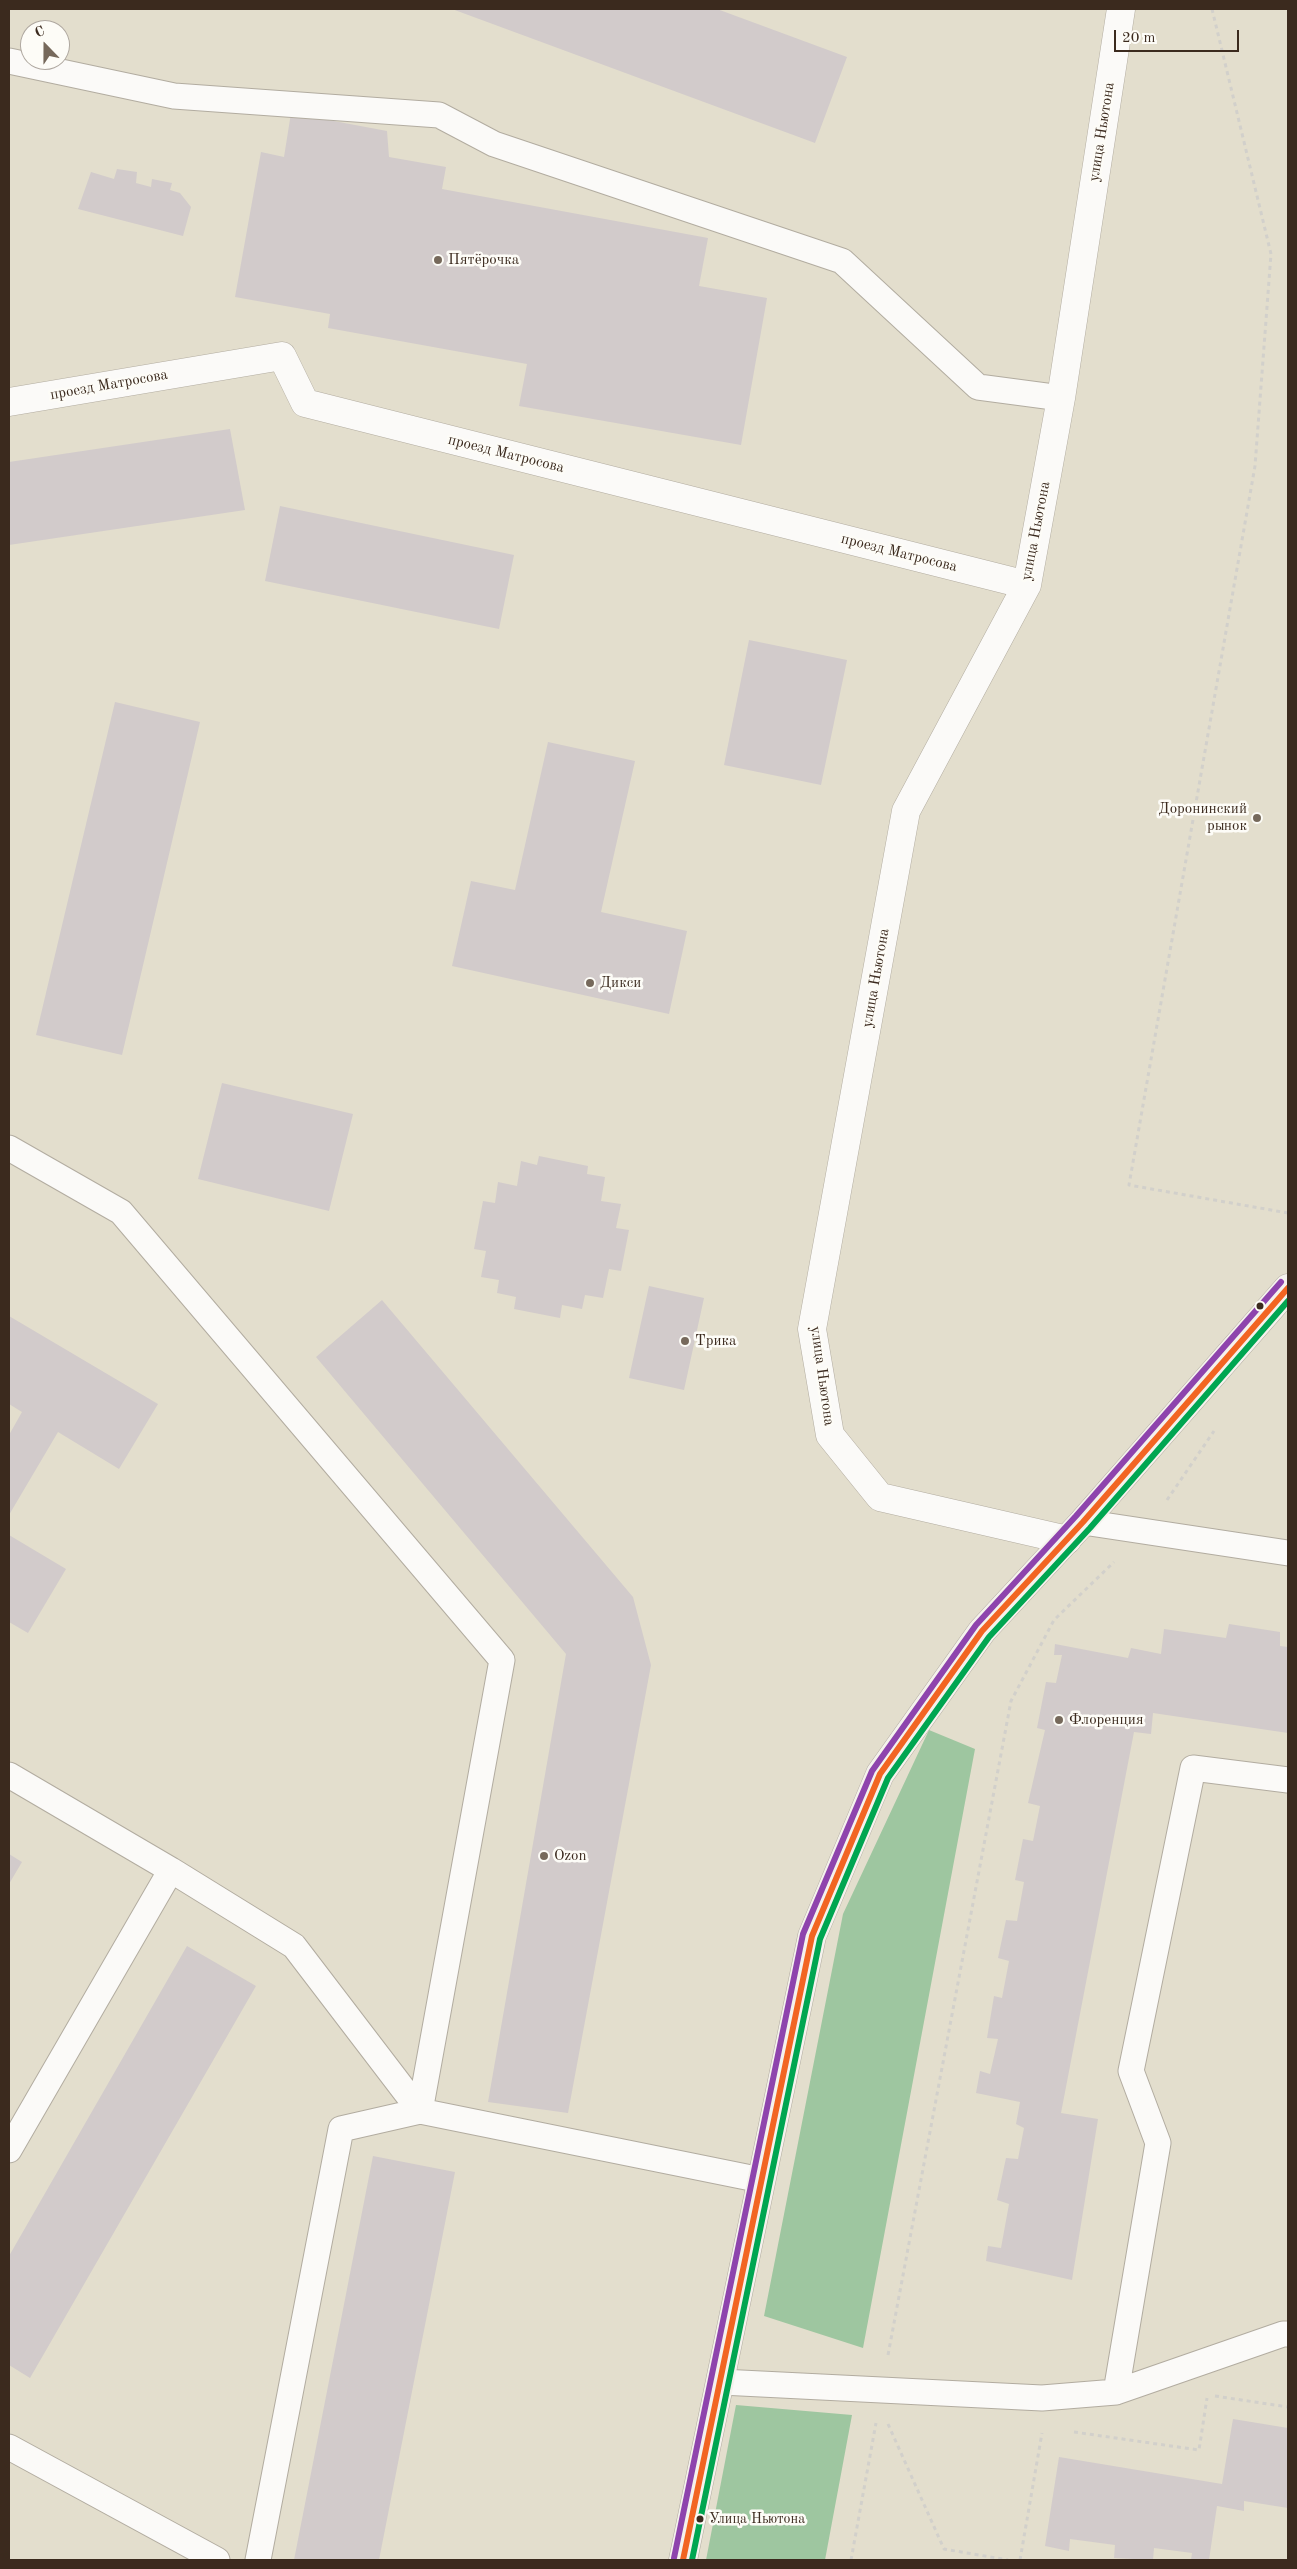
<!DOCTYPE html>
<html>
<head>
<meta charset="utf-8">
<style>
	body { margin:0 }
	#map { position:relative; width:1297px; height:2569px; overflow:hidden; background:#e3decd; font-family:"Old Standard TT",serif }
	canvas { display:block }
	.frame { position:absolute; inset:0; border:10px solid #3b2a1e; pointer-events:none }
	.north { position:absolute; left:20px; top:20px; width:50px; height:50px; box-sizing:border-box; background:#fdfcf7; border:1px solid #afa8a0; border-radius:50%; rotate:338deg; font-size:14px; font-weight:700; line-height:20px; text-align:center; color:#3b2a1e }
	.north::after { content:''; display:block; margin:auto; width:18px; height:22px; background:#76695b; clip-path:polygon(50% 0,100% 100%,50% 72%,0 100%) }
	.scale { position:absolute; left:1114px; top:30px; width:125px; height:22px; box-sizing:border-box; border:2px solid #3b2a1e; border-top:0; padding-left:6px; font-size:15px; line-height:18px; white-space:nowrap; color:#3b2a1e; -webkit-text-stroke:4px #fdfcf7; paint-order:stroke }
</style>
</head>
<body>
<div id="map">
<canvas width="1297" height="2569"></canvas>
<div class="frame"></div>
<div class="north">С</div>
<div class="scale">20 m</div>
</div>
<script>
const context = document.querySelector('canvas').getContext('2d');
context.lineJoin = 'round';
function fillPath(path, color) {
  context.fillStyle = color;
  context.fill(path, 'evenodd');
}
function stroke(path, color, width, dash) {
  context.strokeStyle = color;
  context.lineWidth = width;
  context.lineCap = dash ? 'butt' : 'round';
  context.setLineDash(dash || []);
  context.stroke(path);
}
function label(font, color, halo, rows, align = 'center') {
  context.font = font + ' "Old Standard TT",serif';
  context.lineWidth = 5;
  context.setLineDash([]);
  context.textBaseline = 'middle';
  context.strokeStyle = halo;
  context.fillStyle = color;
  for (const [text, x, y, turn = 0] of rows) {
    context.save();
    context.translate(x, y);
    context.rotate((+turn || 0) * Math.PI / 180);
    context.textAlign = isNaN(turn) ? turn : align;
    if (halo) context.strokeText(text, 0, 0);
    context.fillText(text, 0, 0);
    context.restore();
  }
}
fillPath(new Path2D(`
	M929,1730L975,1749L863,2348L764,2316L843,1914Z
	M736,2405L852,2415L825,2560H706Z`), '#9ec6a0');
fillPath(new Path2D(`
	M452,9H717L847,57L815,143Z
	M291,113L387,131L389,157L446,167L442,189L708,238L699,286L767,298L741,445L519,406L527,364L328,328L330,314L235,297L261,152L284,157Z
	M117,169L137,172L136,183L151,187L152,179L172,183L170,190L180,193L191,207L183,236L78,209L91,172L114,179Z
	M230,429L245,510L9,545V462Z
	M280,506L514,555L499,629L265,581Z
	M749,640L847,660L821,785L724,765Z
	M115,702L200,722L122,1055L36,1035Z
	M548,742L635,761L601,912L687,931L669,1014L452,966L471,881L515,890Z
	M222,1083L353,1114L329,1211L198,1179Z
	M539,1156L588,1166L587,1174L605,1177L601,1201L621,1204L616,1228L629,1230L621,1271L609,1269L603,1298L585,1295L582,1309L562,1305L560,1318L514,1309L516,1297L497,1293L499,1280L481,1277L486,1251L474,1249L483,1201L495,1203L498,1182L517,1186L521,1161L537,1165Z
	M649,1286L704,1298L684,1390L629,1378Z
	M382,1300L633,1597L651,1665L568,2113L488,2102L566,1654L316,1357Z
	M9,1316L158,1404L119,1469L58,1432L9,1515V1435L22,1412L9,1404Z
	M9,1535L66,1569L28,1633L9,1622Z
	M1229,1624L1280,1632V1646L1288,1647V1733L1153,1713L1151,1734L1134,1732L1061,2113L1098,2119L1072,2280L986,2261L988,2246L1001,2248L1009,2204L997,2200L1006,2158L1018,2159L1024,2128L1016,2124L1020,2102L976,2093L980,2071L990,2074L998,2039L987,2038L994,1996L1002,1998L1009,1961L998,1958L1006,1920L1017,1921L1024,1882L1015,1880L1023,1839L1033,1841L1040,1806L1028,1803L1045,1730L1037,1728L1046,1682L1056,1683L1062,1655H1054L1055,1644L1128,1658L1131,1648L1161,1654L1164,1629L1226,1638Z
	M9,1854L22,1862L9,1884Z
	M187,1946L256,1986L30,2378L9,2365V2256Z
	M373,2156L455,2172L379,2560H294Z
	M1233,2419L1288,2428V2508L1244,2501V2511L1217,2506L1209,2560H1191L1192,2553L1154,2548L1153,2560L1114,2558L1115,2545L1070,2539L1069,2551L1045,2546L1059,2457L1222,2484Z`), '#d2cbcb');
const lane = new Path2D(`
	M9,61L174,96L439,115L494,144L842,261L978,387L1061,398
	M9,1148L121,1212L502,1660L420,2111L761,2180
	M1083,1522L1288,1553
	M9,1775L171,1870L294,1946L420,2111L341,2129L258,2560
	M9,2150L171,1870
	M721,2382L1042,2398L1116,2392L1283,2334H1288
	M1116,2392L1158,2143L1131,2071L1193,1768L1288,1780
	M9,2447L217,2560`);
const street = new Path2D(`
	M9,402L282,356L305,403L1027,585
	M1067,1540L880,1497L830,1435L812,1329L906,811L1027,585L1061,398L1121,9`);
const secondary = new Path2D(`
	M683,2560L812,1936L880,1774L982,1631L1083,1522L1288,1288`);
stroke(lane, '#b2aca0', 27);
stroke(street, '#b2aca0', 29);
stroke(secondary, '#b2aca0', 29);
stroke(new Path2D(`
	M1212,9L1271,254L1255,466L1129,1185L1288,1213
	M1167,1500L1214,1431
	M888,2355L1011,1701L1054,1620L1114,1562
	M1215,2396L1288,2407
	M888,2424L944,2549L1008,2560
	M1074,2432L1199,2450L1207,2398
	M851,2560L876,2423
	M1020,2560L1042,2433`), '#d2d0cb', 3, [4, 4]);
stroke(lane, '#fbfaf8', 25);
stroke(street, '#fbfaf8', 28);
stroke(secondary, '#f5f2ed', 28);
stroke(new Path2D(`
	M683,2560L812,1936L880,1774L982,1631L1083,1522L1288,1288`), '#f26522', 6);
stroke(new Path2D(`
	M692,2560L820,1939L888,1778L989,1637L1090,1528L1288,1301`), '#00a651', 6);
stroke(new Path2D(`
	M674,2558L803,1934L872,1771L976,1625L1076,1516L1281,1282`), '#8e44ad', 6);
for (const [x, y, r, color] of [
	[438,260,5,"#76695b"],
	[1257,818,5,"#76695b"],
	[590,983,5,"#76695b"],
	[1260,1306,4.5,"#3b2a1e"],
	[685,1341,5,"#76695b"],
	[1059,1720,5,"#76695b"],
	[544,1856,5,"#76695b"],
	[700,2519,4.5,"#3b2a1e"]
]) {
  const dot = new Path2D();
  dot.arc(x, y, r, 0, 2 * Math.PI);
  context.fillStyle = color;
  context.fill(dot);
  stroke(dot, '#fdfcf7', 2);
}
label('14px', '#3b2a1e', '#fdfcf7', [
	["Улица Ньютона",709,2519]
], 'left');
label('15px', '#3b2a1e', '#fdfcf7', [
	["улица Ньютона",1102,132,-81],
	["проезд Матросова",109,385,-10],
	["проезд Матросова",506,454,14],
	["улица Ньютона",1036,531,-79],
	["проезд Матросова",899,553,14],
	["улица Ньютона",876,978,-80],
	["улица Ньютона",822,1376,82]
]);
label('15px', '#3b2a1e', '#fdfcf7', [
	["Пятёрочка",448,260],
	["Доронинский",1247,809,"right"],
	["рынок",1247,826,"right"],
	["Дикси",600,983],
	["Трика",695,1341],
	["Флоренция",1069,1720],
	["Ozon",554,1856]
], 'left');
</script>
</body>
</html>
